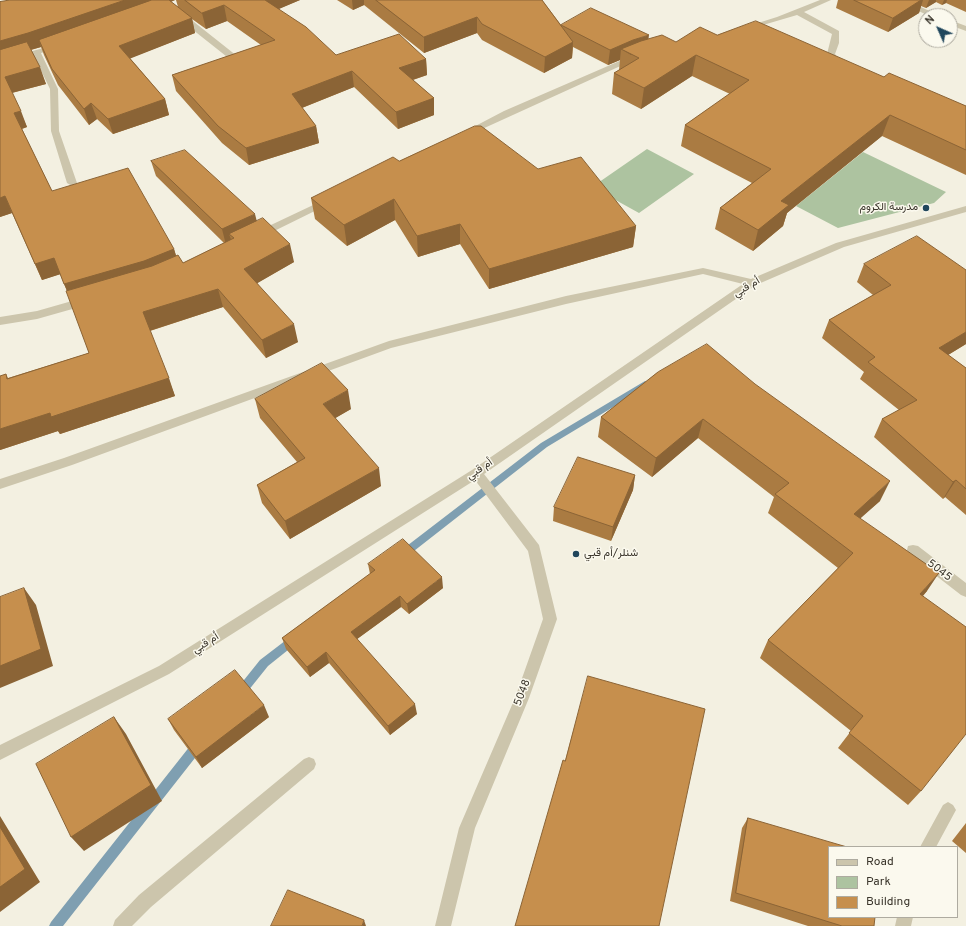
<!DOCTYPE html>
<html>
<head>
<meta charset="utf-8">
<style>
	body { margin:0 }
	#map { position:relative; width:966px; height:926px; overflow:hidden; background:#f3f0e1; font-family:Overpass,sans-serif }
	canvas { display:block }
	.legend { position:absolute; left:828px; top:846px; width:130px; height:72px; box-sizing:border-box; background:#fbf9ee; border:1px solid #aeaba0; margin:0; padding:5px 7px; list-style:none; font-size:12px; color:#3a352b }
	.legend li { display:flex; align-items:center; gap:8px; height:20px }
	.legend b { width:20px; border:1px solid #aeaba0 }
	.north { position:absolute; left:918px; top:8px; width:40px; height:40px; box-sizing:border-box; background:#fbf9ee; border:1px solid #aeaba0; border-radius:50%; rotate:315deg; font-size:11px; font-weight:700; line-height:16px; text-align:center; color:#3a352b }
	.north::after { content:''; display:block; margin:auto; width:14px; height:18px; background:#20465c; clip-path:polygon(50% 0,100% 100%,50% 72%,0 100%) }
</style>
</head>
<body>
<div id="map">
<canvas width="966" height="926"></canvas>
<ul class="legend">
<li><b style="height:5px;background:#ccc5ac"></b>Road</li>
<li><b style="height:11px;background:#adc3a0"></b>Park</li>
<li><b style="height:11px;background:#c68f4d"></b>Building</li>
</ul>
<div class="north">N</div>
</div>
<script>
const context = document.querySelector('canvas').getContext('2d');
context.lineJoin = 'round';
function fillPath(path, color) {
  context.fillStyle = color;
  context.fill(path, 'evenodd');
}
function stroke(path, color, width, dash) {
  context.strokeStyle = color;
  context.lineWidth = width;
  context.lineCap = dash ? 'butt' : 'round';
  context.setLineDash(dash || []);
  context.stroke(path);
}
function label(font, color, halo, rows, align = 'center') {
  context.font = font + ' Overpass,Vazirmatn,sans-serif';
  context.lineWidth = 3;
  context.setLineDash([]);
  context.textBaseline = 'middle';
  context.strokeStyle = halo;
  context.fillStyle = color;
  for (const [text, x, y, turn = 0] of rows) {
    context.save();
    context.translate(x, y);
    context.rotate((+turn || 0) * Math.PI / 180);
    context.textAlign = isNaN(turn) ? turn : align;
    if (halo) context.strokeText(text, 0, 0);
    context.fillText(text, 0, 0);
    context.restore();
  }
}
fillPath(new Path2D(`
	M647,149L694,174L639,213L592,187Z
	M863,152L946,192L934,203L838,228L796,206Z`), '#adc3a0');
fillPath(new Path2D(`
	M645,381L648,382L649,384L648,386L547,447L405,558L402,559L399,558L397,555L399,552L541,443Z
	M294,634L298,636L299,639L298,642L268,666L244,696L240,698L236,696L235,693L236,690L260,660Z
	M198,740L202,741L203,745L202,749L63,926H49L51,922L194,741Z`), '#7f9fb1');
fillPath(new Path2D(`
	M820,0H831L804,12L839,31V43L835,54L844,66L843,68H837L827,54L832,34L797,15L746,30L742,28L777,17Z
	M896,0H906L940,16H929Z
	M178,14H184L242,60V64H236L178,18Z
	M950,20L966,26V31L950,25Z
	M58,44H61V48L41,53L58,89L59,131L77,183L72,186L67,183L51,131L50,89L34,56L0,66V60Z
	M631,56H637L638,58L469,135H463L462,133L504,111Z
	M328,198L333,201L331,203L262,237L258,238L253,235L254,233Z
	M966,206V212L844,247L756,285L484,474L539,545L557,619L529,698L475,828L451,926H435L459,828L515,698L543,619L528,551L475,480L169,674L0,760V745L159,666L472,470L743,284L703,274L566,304L391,348L72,465L0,489V479L64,458L389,341L566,296L703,268L751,279L836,243Z
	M86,297L90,298L91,301L90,304L37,319L0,325V317L37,311Z
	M913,545L918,546L966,583V597L961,595L908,554L907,550L908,546Z
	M309,757L314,759L316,764L314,769L151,907L132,926H113L115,920L139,895L304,759Z
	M948,802L953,805L956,810L936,847H920L943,805Z
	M897,917H913L911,926H895Z`), '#ccc5ac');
fillPath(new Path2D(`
	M10,0H175L171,2L178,7L176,0H300L278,9L336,55L426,59L427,75L413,80L434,98V115L398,129L354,87L302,108L316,126L319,143L249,165L222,143L176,91L172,75L261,45L227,21L206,29L192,19L195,33L130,58L165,99L169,115L113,134L97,119L89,125L58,85L44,55L41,47L31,50L46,84L12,93L27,127L22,129L52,191L174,249L176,256L183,263L224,243L156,176L151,161L257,221L294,262L257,283L298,342L266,358L223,307L150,331L175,396L60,434L58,431L0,450L6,374L8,378L89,353L67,291L60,274L42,280L12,213L0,217V2Z
	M337,0H542L561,25L649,39L676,42L717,35L884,77L966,106V175L882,136L787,213L783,226L753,251L715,229L720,208L752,183L681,146L685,125L730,94L692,76L641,109L612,94L614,73L619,70L620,60L608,65L573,47L572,58L544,73L482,40L477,33L424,53L364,5L353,10Z
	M838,0H966V12L946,3L942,5L936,2L926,8L921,6L919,13L888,32L836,8Z
	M399,161L538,169L636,226L633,247L489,289L460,244L418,257L395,220L347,246L315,219L311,198Z
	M864,264L966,270V344L948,355L966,368V515L945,497L943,499L874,437L882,419L899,410L860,379L864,372L822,338L829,320L873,295L857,282Z
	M658,372L880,501L860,518L927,591L923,596L921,791L908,805L838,748L851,731L760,658L768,640L838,568L768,513L774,497L698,438L652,477L598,437L601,417Z
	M255,399L351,409L335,418L381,486L290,539L262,503L257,485L297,462L260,418Z
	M635,475L633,490L611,541L553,521L554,507Z
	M368,564L443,588L409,614L401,607L357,639L417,714L390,735L329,663L310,677L286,649L282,638L370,574Z
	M269,717L202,768L174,730L168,719Z
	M748,818L874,926H808L730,901L742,828Z
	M966,823V853L952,841Z`), '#aa7b42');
fillPath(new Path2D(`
	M125,0H175L42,47L39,40L41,47L0,58V41Z
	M263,0H300L265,15Z
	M352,0H364V5L353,10Z
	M921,0H923L919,13L888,32L893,18Z
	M929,0H936V2L926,8Z
	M944,0H947L946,3L942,5Z
	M224,5L227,21L206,29L202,13Z
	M477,17V33L424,53V37Z
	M192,18L195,33L124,61L119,46Z
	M649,35L647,50L631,55L621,49L620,60L608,65L610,50L633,40Z
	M573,42L572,58L544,73L545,57Z
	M696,55L692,76L641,109L644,88Z
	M426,59L427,75L400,84L399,68Z
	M40,67L46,84L11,93L5,77Z
	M352,71L354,87L294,111L292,94Z
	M434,98V115L398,129L396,112Z
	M165,99L169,115L113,134L108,119Z
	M91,103L97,119L89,125L84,109Z
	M21,111L27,127L21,129L14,113Z
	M890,115L882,136L787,213L783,226L753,251L758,230L781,201Z
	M316,126L319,143L249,165L246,148Z
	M5,196L12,213L0,217V198Z
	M394,199L395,220L347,246L344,225Z
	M255,214L259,230L234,238L229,234L232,242L226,245L222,229Z
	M460,224V244L418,257L417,236Z
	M636,226L633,247L489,289V269Z
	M290,244L294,262L249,288L244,269Z
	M174,249L179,265L71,300L64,284Z
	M54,258L61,274L42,280L35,264Z
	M218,289L223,307L149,331L143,312Z
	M294,324L298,342L266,358L262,340Z
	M966,332V344L930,366L939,348Z
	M169,378L175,396L60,434L58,431L0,450V429L50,413Z
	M348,390L351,409L327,423L323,404Z
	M703,419L698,438L652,477L656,458Z
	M379,468L381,486L290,539L285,521Z
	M635,475L633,490L611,541L613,527Z
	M956,480L945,497L943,499L953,482Z
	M890,481L880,501L844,533L854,514Z
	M939,573L927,591L908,612L920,594Z
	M442,577L443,588L409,614L407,604Z
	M24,588L36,605L53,666L0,688V666Z
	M400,596L401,607L353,642L351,632Z
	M326,652L329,663L310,677L307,667Z
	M415,704L417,714L390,735L388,726Z
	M264,705L269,717L202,768L196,757Z
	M114,717L126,734L162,801L84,851L71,837Z
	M0,816L40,882L0,912Z
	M364,920L366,926H362Z`), '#8b6436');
const building = new Path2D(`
	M10,0H125L28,33L0,41V2Z
	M152,0H169L192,18L119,46L165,99L108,119L91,103L84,109L52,69L39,40Z
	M185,0H265L306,27L336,55L399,34L426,59L399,68L434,98L396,112L352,71L292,94L316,126L246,148L218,126L172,75L275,40L224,5L202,13Z
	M376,0H542L573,42L545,57L482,24L477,17L424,37Z
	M854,0H921L893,18Z
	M591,8L649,35L633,40L610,50L561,25Z
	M756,21L884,77L889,73L966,106V150L890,115L781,201L789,205L758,230L720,208L771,169L685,125L749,80L696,55L644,88L614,73L639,58L621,49L641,41L662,35L676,42L700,27L717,35Z
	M27,42L40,67L5,77L21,111L14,113L52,191L128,168L174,249L144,261L64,284L54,258L35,264L5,196L0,198V50Z
	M475,126H481L538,169L581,157L636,226L489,269L460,224L417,236L394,199L344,225L311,198L393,157L399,161Z
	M185,150L255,214L222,229L151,161Z
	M263,218L290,244L244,269L294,324L262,340L218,289L143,312L169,378L51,417L50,413L0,429V376L6,374L7,379L89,353L66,291L152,266L178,255L183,263L234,238L229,234Z
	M917,236L966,270V332L939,348L966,368V489L956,480L953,482L882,419L917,400L868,362L875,357L829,320L891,285L864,264Z
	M707,344L755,384L890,481L854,514L939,573L920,594L966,627V734L921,791L849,733L863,716L768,640L853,553L775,494L789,483L703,419L656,458L601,417L658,372Z
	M322,363L348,390L323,404L379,468L285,521L257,485L305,458L255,399Z
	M578,457L635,475L613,527L554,507Z
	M403,539L442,577L407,604L400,596L351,632L415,704L388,726L326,652L307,667L282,638L375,570L368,564Z
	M24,588L41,649L0,666V597Z
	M235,670L264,705L196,757L168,719Z
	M588,676L705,709L659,926H515L563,760L565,761Z
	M114,717L151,785L71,837L36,764Z
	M748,818L847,847H829V917H875L874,926H842L736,893Z
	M0,827L25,869L0,887Z
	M288,890L364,920L362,926H271Z`);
fillPath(building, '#c68f4d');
stroke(building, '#8b6436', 1);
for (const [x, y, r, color] of [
	[926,208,4,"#20465c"],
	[576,554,4,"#20465c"]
]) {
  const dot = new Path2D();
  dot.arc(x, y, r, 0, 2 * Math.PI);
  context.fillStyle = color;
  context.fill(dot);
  stroke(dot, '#fbf9ee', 1.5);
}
label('11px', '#3a352b', '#fbf9ee', [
	["مدرسة الكروم",918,208],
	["شنلر/أم قبي",584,554,"left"]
], 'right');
label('11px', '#3a352b', '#fbf9ee', [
	["أم قبي",747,288,-31],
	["أم قبي",480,470,-34],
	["5045",939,571,38],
	["أم قبي",206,644,-32],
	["5048",523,693,-69]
]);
</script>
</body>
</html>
